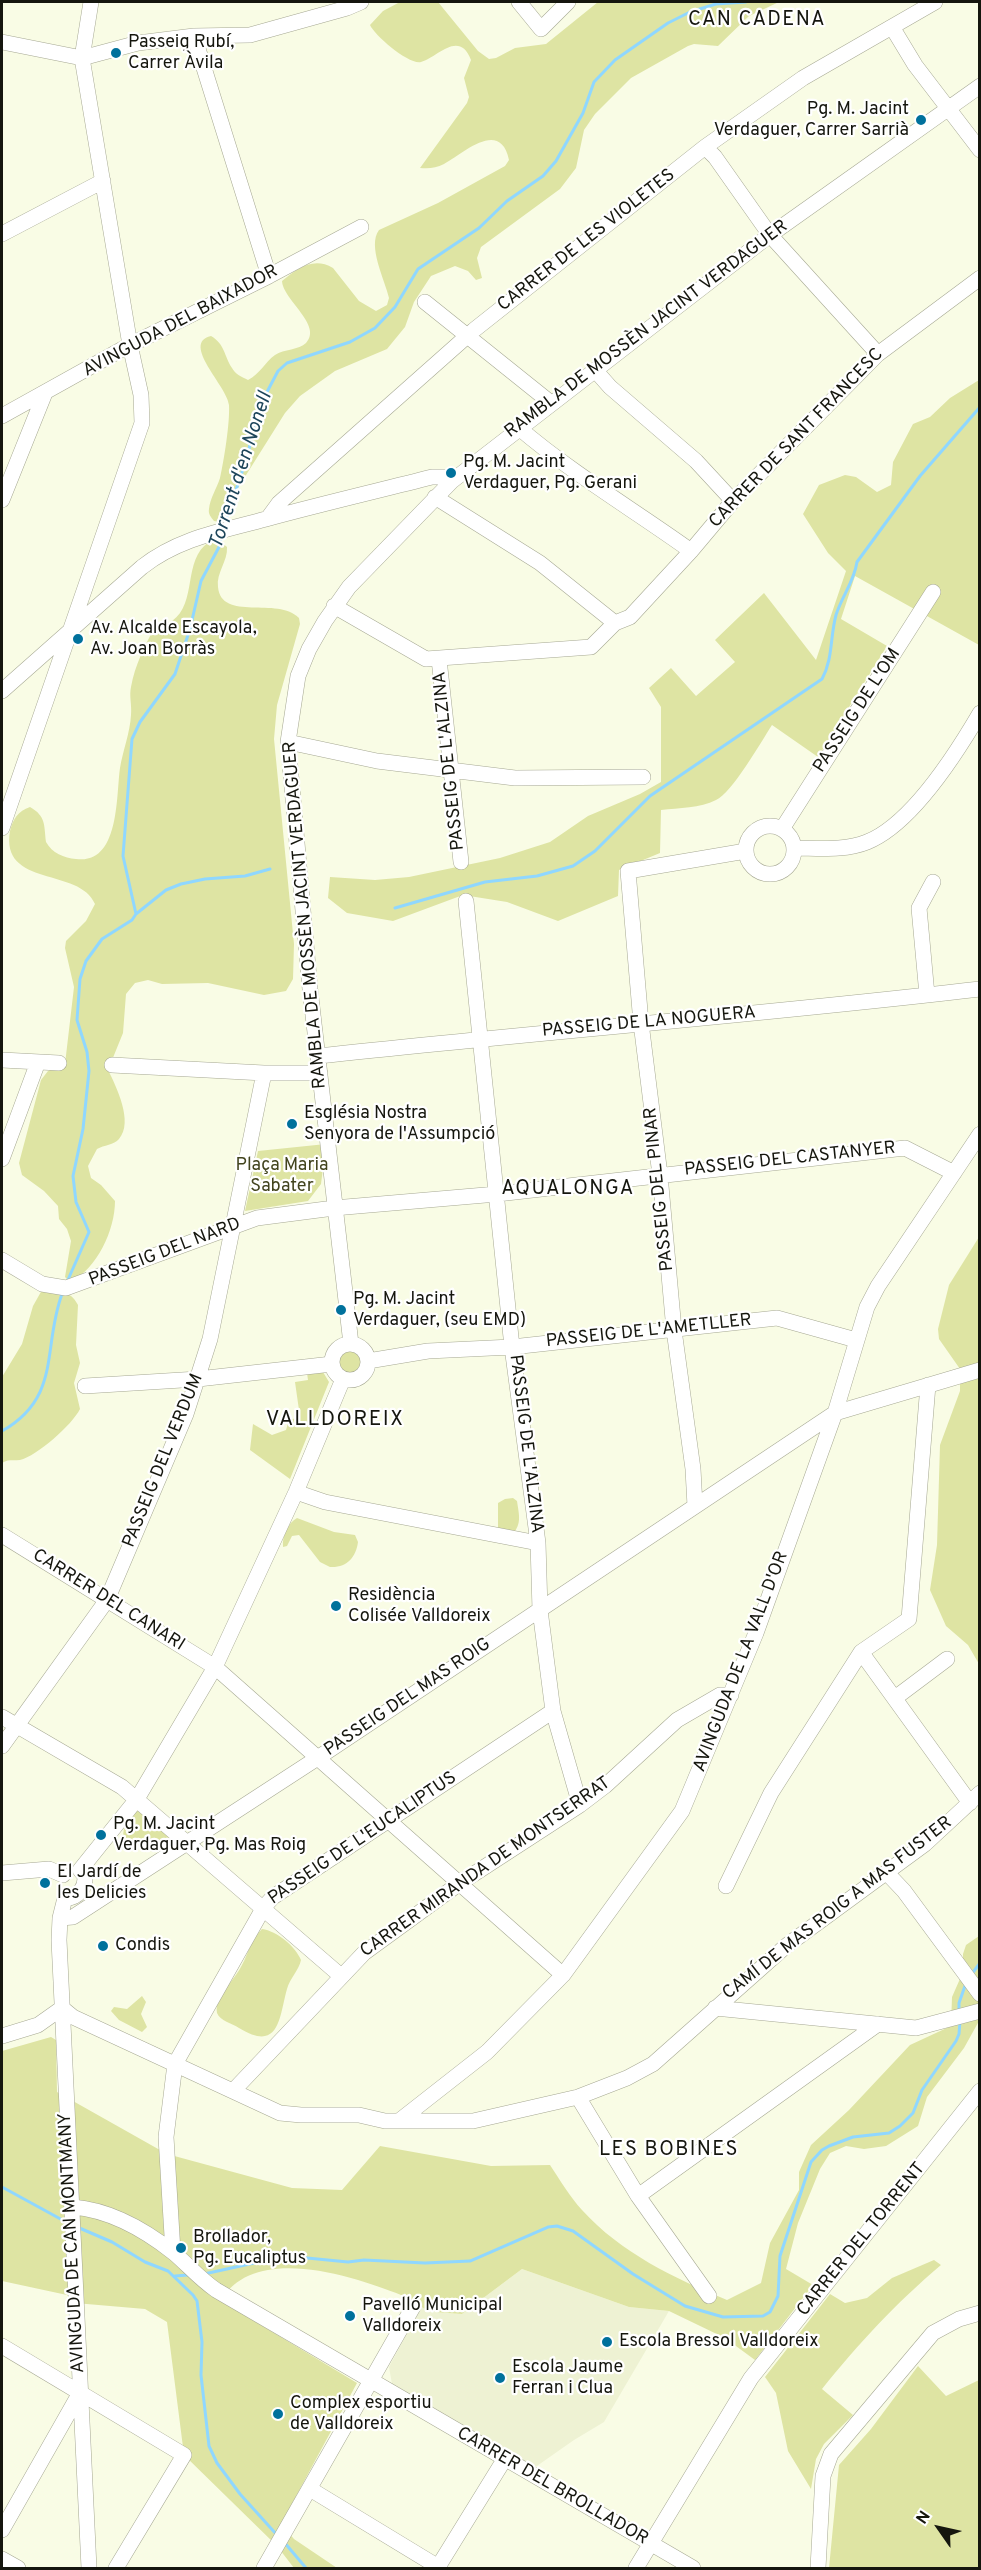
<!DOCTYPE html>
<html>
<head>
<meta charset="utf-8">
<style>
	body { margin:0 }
	#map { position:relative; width:981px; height:2570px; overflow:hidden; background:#f9fce5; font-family:Overpass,sans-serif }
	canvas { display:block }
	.frame { position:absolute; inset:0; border:3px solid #15160e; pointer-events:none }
	.north { position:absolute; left:909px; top:2498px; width:60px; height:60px; -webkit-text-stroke:4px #fff; paint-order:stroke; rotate:304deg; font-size:16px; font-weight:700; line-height:24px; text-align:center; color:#15160e }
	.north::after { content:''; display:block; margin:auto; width:21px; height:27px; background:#15160e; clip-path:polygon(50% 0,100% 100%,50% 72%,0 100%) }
</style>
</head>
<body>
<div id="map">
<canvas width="981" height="2570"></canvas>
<div class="frame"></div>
<div class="north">N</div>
</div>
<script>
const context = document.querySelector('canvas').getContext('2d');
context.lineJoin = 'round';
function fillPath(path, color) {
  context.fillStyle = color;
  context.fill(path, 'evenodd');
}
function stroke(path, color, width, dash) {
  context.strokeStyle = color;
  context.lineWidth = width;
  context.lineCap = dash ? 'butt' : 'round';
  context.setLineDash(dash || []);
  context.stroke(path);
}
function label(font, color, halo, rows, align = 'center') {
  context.font = font + ' Overpass,sans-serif';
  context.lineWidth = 4.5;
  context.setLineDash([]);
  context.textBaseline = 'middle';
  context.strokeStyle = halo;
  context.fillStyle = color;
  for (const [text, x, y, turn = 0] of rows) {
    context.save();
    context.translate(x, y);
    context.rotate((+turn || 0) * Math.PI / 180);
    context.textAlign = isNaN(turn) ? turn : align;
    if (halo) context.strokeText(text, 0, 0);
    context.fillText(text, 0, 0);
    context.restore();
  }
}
fillPath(new Path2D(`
	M522,2269L629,2307L669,2311L604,2422L574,2440L534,2468L392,2384L389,2367L422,2306L432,2312L462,2314Z`), '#eef2d3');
fillPath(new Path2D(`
	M400,2H438L478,51L489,59L496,58L515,48L546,44L598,2H779L749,16L718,46L694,44L688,46L631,78L595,114L584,130L576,168L560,189L481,247L477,258L482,278L476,280L468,271L455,266L431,276L414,302L405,327L387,349L335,371L300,396L285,413L231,499L228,514L220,522L214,521C211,517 208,514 209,509C210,498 217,488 220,478C224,460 230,423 229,405C228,387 180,343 211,336C225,344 224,356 232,368C235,374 242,377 248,380C260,374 265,362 275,355C284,349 299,350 306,343C323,325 283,300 282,281C297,269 313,256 333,268L359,301L376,311L387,305L389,298C385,280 367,246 379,230L438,203L505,166L509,160C500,118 463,154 444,164C436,168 429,169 420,168L467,103L469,97L464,78L471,60C459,29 437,58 421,62C409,65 375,36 370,25L383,11Z
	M979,380V645L855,576L841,619L887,646L818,757L772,725C761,742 732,793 716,800C700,808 679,808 661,810L660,853L619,870L618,896L558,921L507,902L463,895L393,921L347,913L328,898L330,877L375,880L409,877L500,858L550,842L588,816L640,794L661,782V707L649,688L671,668L696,696L735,662L715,640L764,593L816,660L846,571L828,553L803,514L819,485L845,475L856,477L877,492L891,485L893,462L913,424L930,417L950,398Z
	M209,542L222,543L227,547C228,561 216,573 218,587C221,622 278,596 299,618L300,624L277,705L274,739L294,944L293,979L286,991L264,995L208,983L162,984L148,980L135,983L126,994L123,1033L108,1070C116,1086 134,1122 119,1139C114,1145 104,1145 97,1149L88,1166L91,1178L101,1185L115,1201C115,1230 97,1269 70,1282L65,1277L71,1241L67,1229L59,1219L58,1206L44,1191L22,1175L19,1163L41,1080L48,1071L65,1064L74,987L65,948L66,941L86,921L95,904C80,867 0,888 10,831C13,819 18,811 30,807C46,816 44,825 46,842C52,853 64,858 76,859C120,865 116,795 120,768C123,750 130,733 131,715C132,705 129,696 131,687C135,665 144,648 154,628C160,625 166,624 172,621C198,603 182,560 209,542Z
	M326,1144L321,1184L308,1201L245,1211L258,1151Z
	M979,1237V1664L968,1645L946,1626L930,1590L937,1545L940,1445L960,1391V1369L939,1339L938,1329L949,1285Z
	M42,1290C57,1291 70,1289 78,1305L76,1345L80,1363L74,1383L80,1409C72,1425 37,1456 20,1460C13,1461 8,1459 2,1463V1377L22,1344L33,1306Z
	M338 1362a12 12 0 1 1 24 0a12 12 0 1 1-24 0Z
	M323,1372L329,1382L290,1479L250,1450L253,1424L272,1435L286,1430L289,1420L300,1417L295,1382L308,1380L307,1373Z
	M513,1498L517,1501C519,1515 522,1523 513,1534L498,1530V1503L505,1499Z
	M297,1518L334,1532L355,1535L358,1542C356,1557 347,1568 330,1567L320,1562L299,1535L292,1536L287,1546L283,1547C282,1536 288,1523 297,1518Z
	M138,1809L171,1838V1841L152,1852C142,1846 132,1846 123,1836L124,1828Z
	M262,1929C277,1931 295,1946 301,1960C299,1970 290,1978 287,1989C279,2017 280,2053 239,2028C232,2023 220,2021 217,2013C216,2008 217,2004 219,2000C225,1987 236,1977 242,1965C249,1952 251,1939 262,1929Z
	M979,1936V2021L964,2048L927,2097L918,2126L886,2146L864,2149L846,2146L830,2153L820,2169L798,2223L786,2269L813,2285L755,2360L725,2338L669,2311L629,2307L522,2269L462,2314C452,2313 443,2313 434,2312C422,2310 412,2299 401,2295C353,2276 253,2243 221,2301L357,2383L281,2524L294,2539L337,2568H294L277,2546L184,2455L167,2322L145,2309L75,2303L67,2295L2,2281V2051L51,2037L56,2040L57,2092L167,2154L292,2188L342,2190L380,2146L491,2166L550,2165C560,2180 570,2197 582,2210C621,2253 674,2278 727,2300L761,2283L770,2243L799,2190V2172L811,2145L849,2110L910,2045L951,2026L952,1997L963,1972V1954L966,1945Z
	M142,1996L146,2002L141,2014L147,2027L142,2032L119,2020L111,2011L114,2007L127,2009Z
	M934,2260L941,2265C895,2304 860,2342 822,2389L853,2415L824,2444L816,2459L811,2489L788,2451L776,2393L765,2377L830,2294L845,2303L867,2298L892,2278Z
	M918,2366L946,2396L979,2380V2568H829L839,2465L871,2429Z`), '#dee4a3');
stroke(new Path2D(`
	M225,523L248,454L257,411L278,371L287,363L350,342L375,328L395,307L418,269L479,228L507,201L543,176L556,161L583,113L594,82L615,60L668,23L690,12L716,4L746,2
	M395,908L485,882L537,876L573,866L595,851L650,796L822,679C833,659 830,637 836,615C842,596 854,582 857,562L920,476L980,407
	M136,914L166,890L181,884L205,879L245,876L270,869
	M67,1282L89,1232L76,1202L73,1176L83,1129L89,1071L87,1052L77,1020L80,979L86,961L102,939L132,920L136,914L123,856L132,739L140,722L175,674L190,629L201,581L219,547L222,535
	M2,1431C62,1397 42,1348 62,1294
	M971,1975L980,1963
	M959,2011V2003L966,1983
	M2,2187L66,2222
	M77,2227L112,2242L145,2262L168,2271L193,2295L197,2301L202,2342L201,2375L209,2446L217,2463L240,2494L277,2535
	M204,2274L277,2258L297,2257L348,2262L364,2260L425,2263L470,2261L548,2227L557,2226L573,2231L633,2274L685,2306L723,2317L763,2316L770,2312L778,2296L780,2256L811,2162L822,2150L829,2146L853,2137L889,2133L900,2126L913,2113L922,2090L956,2041L959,2034L960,2021
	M175,2276L188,2275
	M284,2542L306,2568`), '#8fd7ff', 3);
const minor = new Path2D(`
	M519,2L541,29L568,2
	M892,27L915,65L980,150
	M194,36L269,276
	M2,42L82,58L138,43L194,36L250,35L347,8L361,2
	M705,147L715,157L770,235L878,354
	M2,234L103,181
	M425,302L551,403
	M595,370L610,387L696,461L733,501
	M2,416L126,347L269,276L361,227
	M519,428C573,474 634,510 691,551
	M435,497L540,563L615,623
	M2,500L45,393
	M268,518L279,503L474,330L705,147L803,78L935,2
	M334,606L426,659L591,647L615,623L630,617L691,551L733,501L878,354L980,278
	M439,659L461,862
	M2,691L142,567C179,538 222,531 266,519C321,504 377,491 432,477H446L452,481
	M288,742L377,761L515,778L643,777
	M746 850a24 24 0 1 1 48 0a24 24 0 1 1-48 0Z
	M2,828L142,423L141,395L130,345L82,58L91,2
	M782,829L933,592
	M794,848C818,848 845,851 867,842C912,824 956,754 980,713
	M466,901L512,1347L538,1543L540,1610L553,1711L580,1805
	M927,995L919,908L933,882
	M318,1056C538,1032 759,1015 980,989
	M2,1060L59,1063
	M112,1065L264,1073H320
	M2,1159L38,1062
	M2,1260L42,1284L66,1288L257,1218L334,1208L497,1194L905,1148L954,1173
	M351,1344L310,989L288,742L298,676L309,649L325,621L349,587L452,481L770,235L980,86
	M332 1362a18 18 0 1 1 36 0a18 18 0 1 1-36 0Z
	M368,1361L428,1351L512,1347L777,1318L856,1340
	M85,1386L198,1379L332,1364
	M296,1492L325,1502L538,1543
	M695,1506L693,1469L674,1330L660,1175L641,1023L628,871L746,851
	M2,1535L215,1667L563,1975
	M861,1652L970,1803
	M895,1698L947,1659
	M2,1717L122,1787L341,1976
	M2,1746L107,1600L186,1414L210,1339L264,1073
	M80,1870L137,1799L215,1667L296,1492L343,1379
	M2,1873L49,1869L63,1875
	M887,1873L904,1891L980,1994
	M726,1886L771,1793L861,1652L909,1619L928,1385
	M65,1898L60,1918L59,1940L89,2568
	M65,1898C78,1899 86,1887 85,1876L80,1870
	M60,1918L73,1917L316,1759L835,1413L980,1370
	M715,2008L916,2028L980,2011
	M2,2036L38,2025L62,2008L73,2017L280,2113L301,2115H359L385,2121H473L578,2097L627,2078L653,2064L786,1946L925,1844L980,1793
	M233,2091L364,1953L460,1883L580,1805L605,1786L677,1720L720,1695H731
	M578,2097L638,2196L709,2296
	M399,2121L487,2052L563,1975L682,1811L756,1633L835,1413L867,1307L878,1286L980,1134
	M638,2196L878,2024
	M73,2207C109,2210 145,2230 174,2253C188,2265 200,2279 216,2290L693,2568
	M173,2252L166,2137L175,2064L264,1907L273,1897L553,1711
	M2,2346L184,2455L116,2568
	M310,2489L440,2568
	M2,2530L81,2391
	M2,2559L18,2568
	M438,2567L504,2460
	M264,2568L413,2307
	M636,2568L751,2378L980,2091
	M818,2568L823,2476L831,2454L933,2333L959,2319L980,2313`);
stroke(minor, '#a6a893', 16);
stroke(minor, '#fff', 15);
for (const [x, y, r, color] of [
	[116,53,6,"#00719c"],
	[921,120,6,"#00719c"],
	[451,473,6,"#00719c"],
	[78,639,6,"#00719c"],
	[292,1124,6,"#00719c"],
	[341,1310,6,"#00719c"],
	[336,1606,6,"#00719c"],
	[101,1835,6,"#00719c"],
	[45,1883,6,"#00719c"],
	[103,1946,6,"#00719c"],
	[181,2248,6,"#00719c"],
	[350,2316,6,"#00719c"],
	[607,2342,6,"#00719c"],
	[500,2378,6,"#00719c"],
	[278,2414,6,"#00719c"]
]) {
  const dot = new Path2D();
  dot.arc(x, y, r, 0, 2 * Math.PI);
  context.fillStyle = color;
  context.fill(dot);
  stroke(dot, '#fff', 2);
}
label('18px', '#15160e', '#fff', [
	["Passeig Rubí,",128,43],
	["Carrer Àvila",128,64],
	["Pg. M. Jacint",909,110,"right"],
	["Verdaguer, Carrer Sarrià",909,131,"right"],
	["Pg. M. Jacint",463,463],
	["Verdaguer, Pg. Gerani",463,484],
	["Av. Alcalde Escayola,",90,629],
	["Av. Joan Borràs",90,650],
	["Església Nostra",304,1114],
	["Senyora de l'Assumpció",304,1135],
	["Pg. M. Jacint",353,1300],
	["Verdaguer, (seu EMD)",353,1321],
	["Residència",348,1596],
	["Colisée Valldoreix",348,1617],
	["Pg. M. Jacint",113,1825],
	["Verdaguer, Pg. Mas Roig",113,1846],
	["El Jardí de",57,1873],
	["les Delicies",57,1894],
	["Condis",115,1946],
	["Brollador,",193,2238],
	["Pg. Eucaliptus",193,2259],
	["Pavelló Municipal",362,2306],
	["Valldoreix",362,2327],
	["Escola Bressol Valldoreix",619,2342],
	["Escola Jaume",512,2368],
	["Ferran i Clua",512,2389],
	["Complex esportiu",290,2404],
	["de Valldoreix",290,2425]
], 'left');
label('18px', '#15160e', '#fff', [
	["CARRER DE LES VIOLETES",587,241,-38],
	["AVINGUDA DEL BAIXADOR",181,322,-28],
	["RAMBLA DE MOSSÈN JACINT VERDAGUER",647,330,-37],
	["CARRER DE SANT FRANCESC",797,439,-46],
	["PASSEIG DE L'OM",858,711,-57],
	["PASSEIG DE L'ALZINA",450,761,-96],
	["RAMBLA DE MOSSÈN JACINT VERDAGUER",306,915,-95],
	["PASSEIG DE LA NOGUERA",649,1023,-5],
	["PASSEIG DEL CASTANYER",790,1160,-6],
	["PASSEIG DEL PINAR",660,1189,-96],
	["PASSEIG DEL NARD",165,1253,-21],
	["PASSEIG DE L'AMETLLER",649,1332,-6],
	["PASSEIG DE L'ALZINA",525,1444,83],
	["PASSEIG DEL VERDUM",164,1461,-68],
	["CARRER DEL CANARI",108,1601,32],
	["AVINGUDA DE LA VALL D'OR",742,1662,-69],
	["PASSEIG DEL MAS ROIG",408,1698,-34],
	["PASSEIG DE L'EUCALIPTUS",363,1839,-34],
	["CARRER MIRANDA DE MONTSERRAT",486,1868,-35],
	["CAMÍ DE MAS ROIG A MAS FUSTER",838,1909,-38],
	["CARRER DEL TORRENT",862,2240,-51],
	["AVINGUDA DE CAN MONTMANY",73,2243,-93],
	["CARRER DEL BROLLADOR",552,2487,30]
]);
label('18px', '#42441e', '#fff', [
	["Plaça Maria",282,1166],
	["Sabater",282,1187]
]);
context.letterSpacing = '1.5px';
label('20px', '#15160e', '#fff', [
	["CAN CADENA",757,21],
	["AQUALONGA",568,1190],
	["LES BOBINES",669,2151]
]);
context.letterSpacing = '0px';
label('italic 20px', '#1d455a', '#fff', [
	["Torrent d'en Nonell",242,471,-72]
]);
context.letterSpacing = '1.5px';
label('21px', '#15160e', '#fff', [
	["VALLDOREIX",335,1421]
]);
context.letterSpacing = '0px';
</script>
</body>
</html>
